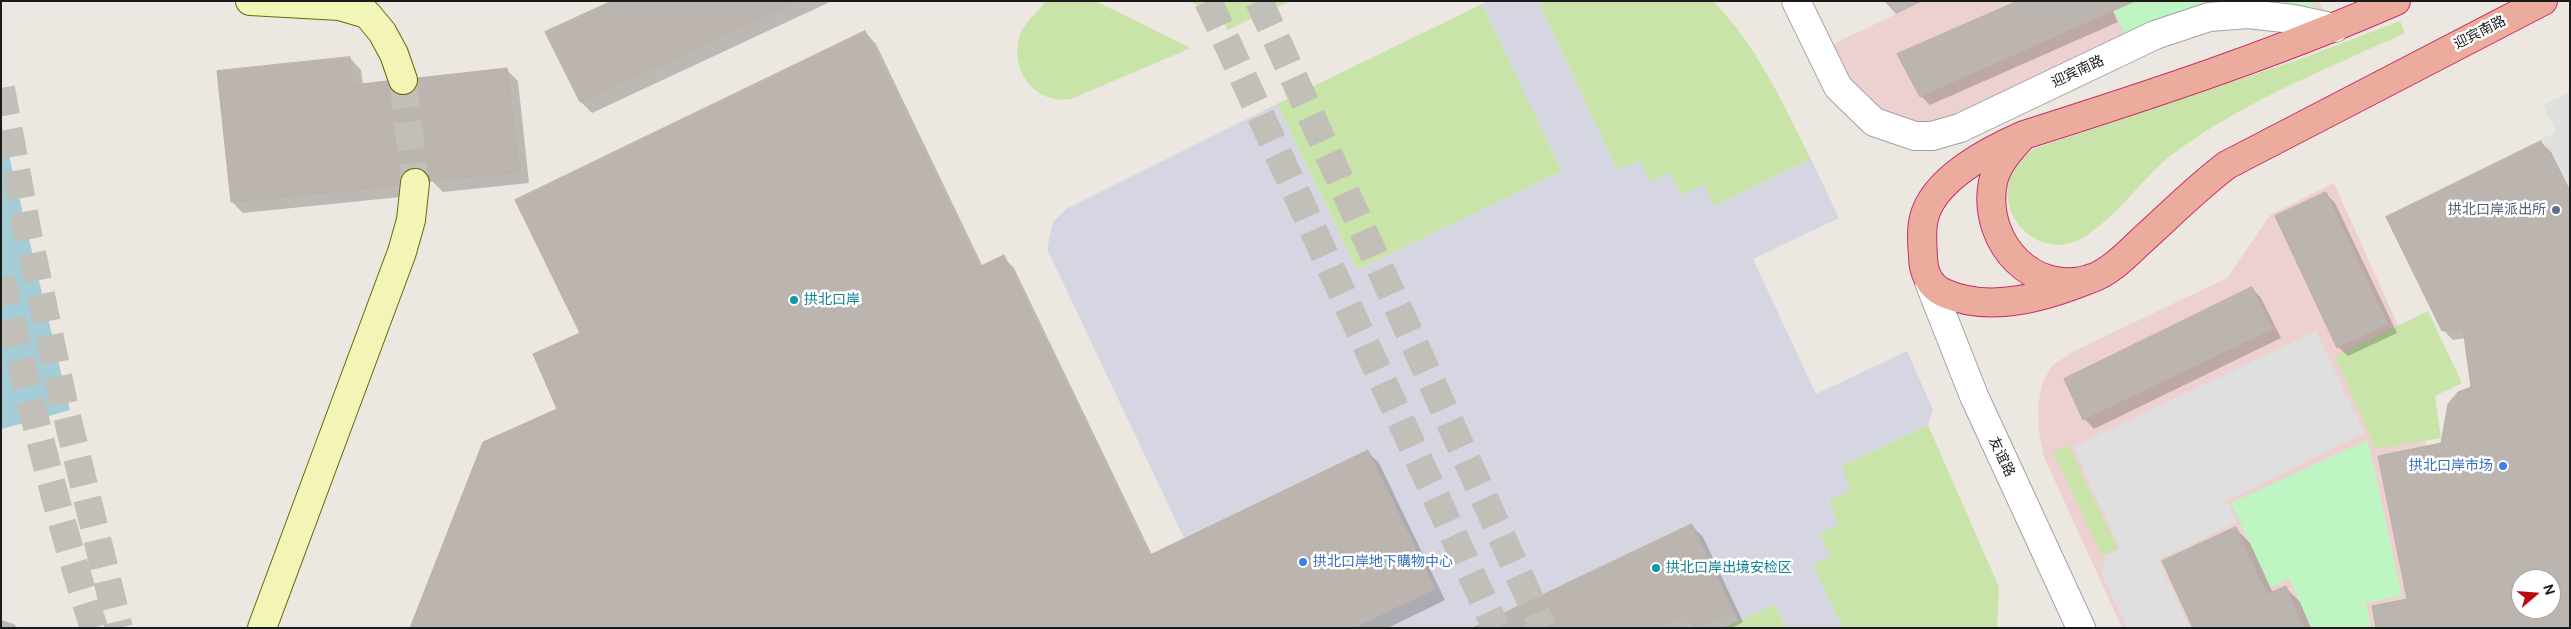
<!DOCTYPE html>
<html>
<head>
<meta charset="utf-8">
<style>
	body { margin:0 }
	#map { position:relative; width:2571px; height:629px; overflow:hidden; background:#ece8e1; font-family:"DM Sans",sans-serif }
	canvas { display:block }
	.frame { position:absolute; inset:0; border:2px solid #1b1b1b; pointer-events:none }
	.north { position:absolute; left:2511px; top:569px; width:50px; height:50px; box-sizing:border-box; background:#fff; border:1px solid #a4a4a4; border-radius:50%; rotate:72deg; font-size:14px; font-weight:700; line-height:20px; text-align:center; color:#1b1b1b }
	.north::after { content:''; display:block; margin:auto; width:18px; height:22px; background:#bb0b10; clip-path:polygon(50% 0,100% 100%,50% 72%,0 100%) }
</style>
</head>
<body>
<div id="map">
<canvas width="2571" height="629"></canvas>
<div class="frame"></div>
<div class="north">N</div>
</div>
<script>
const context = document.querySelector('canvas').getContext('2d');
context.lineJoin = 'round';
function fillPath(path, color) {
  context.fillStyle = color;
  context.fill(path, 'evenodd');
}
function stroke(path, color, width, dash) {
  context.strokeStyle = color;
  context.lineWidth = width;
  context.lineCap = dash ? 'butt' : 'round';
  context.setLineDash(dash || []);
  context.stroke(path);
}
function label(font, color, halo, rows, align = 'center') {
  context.font = font + ' "DM Sans","Noto Sans SC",sans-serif';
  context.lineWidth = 5;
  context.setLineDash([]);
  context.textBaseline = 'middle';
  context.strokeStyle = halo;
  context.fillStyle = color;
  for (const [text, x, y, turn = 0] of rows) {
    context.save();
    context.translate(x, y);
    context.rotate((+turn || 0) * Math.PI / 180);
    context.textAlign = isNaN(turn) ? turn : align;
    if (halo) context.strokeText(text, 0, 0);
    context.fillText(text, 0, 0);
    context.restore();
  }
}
fillPath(new Path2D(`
	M1923,1H2319L2333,26L2248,12L1960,127L1893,129L1821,50Z
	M2334,183L2410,352L2456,628H2122L2044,457L2039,432L2038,406L2042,383L2052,366L2074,351L2227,278L2270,215Z`), '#edd1d1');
fillPath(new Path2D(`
	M1043,1H1095L1191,48L1071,99C1036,105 1010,72 1019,38C1022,25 1035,14 1044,4Z
	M1189,1H1291L1227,30L1222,17Z
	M1538,1H1713C1757,45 1783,104 1811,159L1714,206L1617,170Z
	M1482,4L1562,171L1357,270L1277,104Z
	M2400,21L2405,33C2327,69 2244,101 2174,153C2142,177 2111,226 2076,241C2036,258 1995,214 2011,175C2016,164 2024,157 2033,149L2303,58Z
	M2428,311L2462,383L2435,396L2441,438L2376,449L2335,356Z
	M1928,425L1999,587L1997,628H1843L1812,564L1829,556L1819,533L1841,466Z
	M2068,445L2118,549L2102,556L2053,452Z
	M1775,604L1786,628H1722Z`), '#c8e4a9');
fillPath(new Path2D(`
	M2109,1H2311L2318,15L2126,37Z
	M2368,440L2402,596L2366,603L2371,628H2311L2289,578L2270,588L2231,503Z`), '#bff5c2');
fillPath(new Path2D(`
	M2570,92V194L2542,139L2556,132L2543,105Z
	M2316,331L2364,433L2227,500L2237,522L2158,560L2190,628H2127L2101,573L2106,556L2120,549L2073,447Z`), '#dfdfdf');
fillPath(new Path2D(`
	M1489,1H1538L1617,170L1640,160L1650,182L1669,172L1682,195L1704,184L1714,206L1811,159L1839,218L1753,259L1816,394L1907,351L1933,410L1928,425L1841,466L1851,490L1828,501L1839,525L1819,533L1830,557L1812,564L1843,628H1786L1775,604L1738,621L1692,524L1473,628H1354L1435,589L1368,450L1184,538L1047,249L1053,222L1066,209L1277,104L1357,270L1562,171L1482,4Z`), '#d6d6e2');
fillPath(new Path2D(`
	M1,122L70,410L2,429L1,427Z`), '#a4cdd8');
fillPath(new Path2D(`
	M615,1H832L592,113L581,102Z
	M1884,1H1923L1896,14Z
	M2108,1L2118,22L1930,105L1921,96Z
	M865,32L876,44L983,267L1003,257L1014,268L1152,555L1368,452L1379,463L1445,600L1388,628H411L559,409L581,334Z
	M350,58L361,70L363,85L386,83L399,96H409L507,70L518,81L529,183L443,192L429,178L420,180L410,196L243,213L232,202Z
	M2541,142L2551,152L2570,190V628L2408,600L2442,444L2472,388L2466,338L2453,340L2443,330ZM2521,579H2551V609H2521Z
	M2326,194L2335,203L2397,333L2348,356L2338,347Z
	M2252,288L2261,298L2281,338L2094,429L2085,419L2065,379Z
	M1692,526L1703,537L1743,622L1732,628H1695L1693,625L1688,628H1476Z
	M2236,529L2250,543L2273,593L2285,587L2300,602L2311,628H2194Z
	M1,620L14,624L18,628H1Z`), '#0003');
const building = new Path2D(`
	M612,1H797L580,102L545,32Z
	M2018,1H2135L1920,97L1897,54Z
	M865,31L979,267L1004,255L1148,556L1368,450L1435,589L1354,628H410L483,442L557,409L533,354L580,333L515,200Z
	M350,57L353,85L387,81L392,91L401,95H409L414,91L418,78L507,68L519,172L430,181L425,171L416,167L408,169L403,173L399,185L231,202L217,71Z
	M2541,141L2570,198V628H2376L2372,606L2407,599L2378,456L2441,443L2448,404L2458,392L2471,387L2463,328L2442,331L2386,217ZM2521,579H2551V609H2521Z
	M2326,192L2388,324L2337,348L2275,216Z
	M2252,287L2273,329L2083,420L2064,379Z
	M1692,524L1733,611L1698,628H1693L1686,613L1654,628H1473Z
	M2236,527L2267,594L2286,586L2304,628H2193L2162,561Z`);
fillPath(building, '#bcb4ae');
stroke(building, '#bdafa5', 1);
stroke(new Path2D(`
	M403,80L415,183`), '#c2bfb9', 28, [28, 14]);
stroke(new Path2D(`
	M1208,1L1496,628
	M1259,1L1543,628`), '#c2bfb9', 28, [28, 14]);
stroke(new Path2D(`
	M1,88L27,229L64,404L119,628
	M1,278C29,395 56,513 94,628`), '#c2bfb9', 28, [28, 14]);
const tertiary = new Path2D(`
	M1796,1L1838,87L1874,122L1915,136H1932L1960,128L2155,35L2209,17L2248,14L2293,19L2335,28
	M1929,282L1974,396L2081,628`);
const secondary = new Path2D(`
	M250,1L340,6L367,14L382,32L394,54L403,80
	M262,628L402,252L411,220L415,183`);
const trunk = new Path2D(`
	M2020,139C2007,153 1994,168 1992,188C1985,244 2033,296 2090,279C2109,273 2125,256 2139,243C2168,217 2195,189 2227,165L2543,1
	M2092,278C2048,296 1991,314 1944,293C1929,286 1923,271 1923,256C1922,243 1921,230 1924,218C1934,178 1990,150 2024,135C2150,95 2275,54 2396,1`);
stroke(tertiary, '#a2a2a2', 30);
stroke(secondary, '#626a0b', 30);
stroke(trunk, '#cb2d67', 30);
stroke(tertiary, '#fff', 28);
stroke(secondary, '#f3f5b7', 28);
stroke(trunk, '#ebac9e', 28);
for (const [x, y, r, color] of [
	[2556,210,5,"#5c6f8a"],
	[794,300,5,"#0f9aa8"],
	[2503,466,5,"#3f7fe0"],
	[1303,562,5,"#3f7fe0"],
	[1656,568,5,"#0f9aa8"]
]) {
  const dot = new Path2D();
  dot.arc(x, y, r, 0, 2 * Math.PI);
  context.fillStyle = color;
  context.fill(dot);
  stroke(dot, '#fff', 2);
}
label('14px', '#1b1b1b', '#fff', [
	["迎宾南路",2480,33,-27],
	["迎宾南路",2078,72,-25],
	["友谊路",2001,457,65]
]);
label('14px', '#4e5e75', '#fff', [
	["拱北口岸派出所",2546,210]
], 'right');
label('14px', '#0d838f', '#fff', [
	["拱北口岸",804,300],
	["拱北口岸出境安检区",1666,568]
], 'left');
label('14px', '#366cbe', '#fff', [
	["拱北口岸市场",2493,466],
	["拱北口岸地下購物中心",1313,562,"left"]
], 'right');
</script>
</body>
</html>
